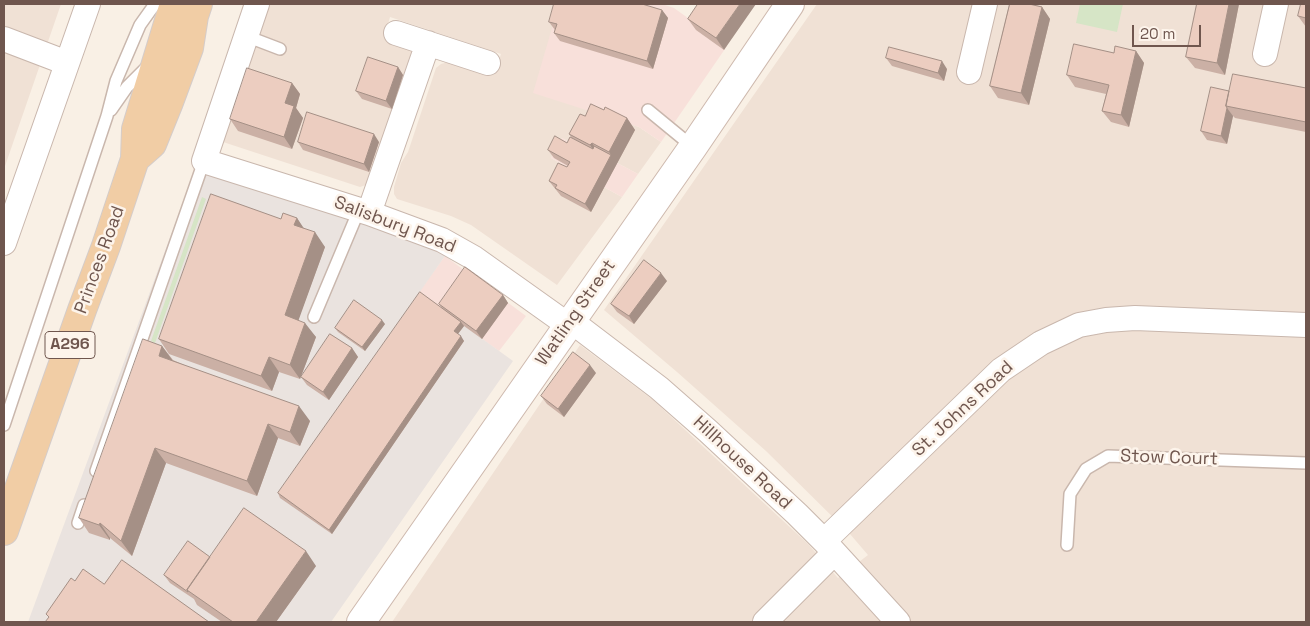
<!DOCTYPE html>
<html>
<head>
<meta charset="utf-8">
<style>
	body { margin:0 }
	#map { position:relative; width:1310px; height:626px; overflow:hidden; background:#f9f0e5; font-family:"Space Grotesk",sans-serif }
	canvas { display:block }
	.frame { position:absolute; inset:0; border:5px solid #6f564e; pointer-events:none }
	.scale { position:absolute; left:1132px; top:25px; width:69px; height:22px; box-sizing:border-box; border:2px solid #6f564e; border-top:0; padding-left:6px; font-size:15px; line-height:18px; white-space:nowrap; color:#6f564e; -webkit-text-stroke:4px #fdf4eb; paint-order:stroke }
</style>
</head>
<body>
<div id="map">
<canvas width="1310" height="626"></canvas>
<div class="frame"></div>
<div class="scale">20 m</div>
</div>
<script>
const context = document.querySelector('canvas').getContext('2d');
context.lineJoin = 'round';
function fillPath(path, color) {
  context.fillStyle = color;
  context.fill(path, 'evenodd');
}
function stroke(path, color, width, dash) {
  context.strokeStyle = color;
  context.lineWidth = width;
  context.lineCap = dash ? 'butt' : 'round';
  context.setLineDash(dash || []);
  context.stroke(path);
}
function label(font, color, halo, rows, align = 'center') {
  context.font = font + ' "Space Grotesk",sans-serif';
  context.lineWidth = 5;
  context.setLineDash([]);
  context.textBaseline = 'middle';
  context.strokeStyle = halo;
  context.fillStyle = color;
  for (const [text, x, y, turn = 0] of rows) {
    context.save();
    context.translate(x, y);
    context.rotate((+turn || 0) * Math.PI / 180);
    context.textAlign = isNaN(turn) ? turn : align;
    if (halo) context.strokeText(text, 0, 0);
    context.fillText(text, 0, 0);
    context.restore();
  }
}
fillPath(new Path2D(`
	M4,4H61L4,169Z
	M264,4H559L614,118L639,127L661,142L638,174L600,154L598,157L562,138L551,158L622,197L557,285L471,225L451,216L397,199L394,194V187L401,163L408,152L436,68L441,64L448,62L456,63L494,75L501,54L390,17L384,38L409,47L413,53L386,142L379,148L366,185L360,187L217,140Z
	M817,4H1306V622H392L580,345L653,400L808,544L838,578L868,555L850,534L766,451L677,372L604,310Z`), '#f0e1d5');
fillPath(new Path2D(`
	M559,4H662L674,8L727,46L661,142L639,127L533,93Z
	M562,138L598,157L600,154L638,174L622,197L551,158Z
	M445,256L526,316L499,351L418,293Z`), '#f8e0da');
fillPath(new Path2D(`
	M196,167L419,238L445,256L419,293L513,361L331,622H28Z`), '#eae3df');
fillPath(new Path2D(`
	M1080,4H1123L1117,32L1076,23Z
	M202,197L206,199L155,343L151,341Z`), '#d6e5c6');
const service = new Path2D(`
	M246,36L280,49
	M111,110L127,87L147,67
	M648,110L693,147
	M314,317L359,210
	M4,425L107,116L116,81L140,25L155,4
	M96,471L204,161
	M78,523L84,505
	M1067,545L1070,494L1086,469L1108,456L1306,463`);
const minor = new Path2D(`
	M257,4L204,161L369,213L442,240L474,258L568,325
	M396,33L488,63
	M4,39L67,63
	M1265,54L1276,4
	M969,72L985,4
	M369,213L428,43
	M4,243L88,4
	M571,321L659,388L708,431L797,514L824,541L898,622
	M824,541L1001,370L1041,343L1079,325L1106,320L1135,318L1306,325
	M765,622L834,553`);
const secondary = new Path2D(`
	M361,622L693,147L790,4`);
const primary = new Path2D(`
	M135,159L152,144L169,102L189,48L194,16L198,4
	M4,531L82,310L106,246L135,159L136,129L174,4`);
stroke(service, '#c9b7ad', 14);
stroke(minor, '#c9b7ad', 26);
stroke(secondary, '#ceb9ae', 30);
stroke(primary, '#d4ccca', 30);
stroke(service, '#fff', 11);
stroke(minor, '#fff', 24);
stroke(secondary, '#fff', 28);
stroke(primary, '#f1cda5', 28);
fillPath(new Path2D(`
	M698,4L724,50L696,30L688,19Z
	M1005,4H1036V5L1042,7L1050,19L1029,105L998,98L990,86L1009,5Z
	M1197,4H1239L1225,75L1195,68L1186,57Z
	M1306,4V27L1298,16Z
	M662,10L668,18L653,69L560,41L554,33L555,30L549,22Z
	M1136,51L1144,63L1129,127L1111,122L1102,111L1106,94L1075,87L1067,75L1114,53Z
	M886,58L947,69L944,81L892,66Z
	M398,67L403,75L392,109L362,99L356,91Z
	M292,83L300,94L296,108L303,118L292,149L238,131L230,119Z
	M1306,88V132L1235,118L1233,116L1227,144L1207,140L1201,131L1229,91Z
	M604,110L627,118L635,130L591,212L561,196L549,181L567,167L568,166L554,158L548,150L567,143L571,137L569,134L585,116Z
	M298,142H379L369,172L303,150Z
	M297,218L303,228L325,247L298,320L316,337L300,379L279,372L272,391L169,354L159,339L281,219Z
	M667,281L634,324L617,312L611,304Z
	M503,295L508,303L482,339L464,326L458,334L464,341L332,534L280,498L278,493L441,307L439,304Z
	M385,324L365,351L338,332L335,328Z
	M162,346L173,360L310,421L300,446L278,438L257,496L166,463L132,556L110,538V540L89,533L79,518Z
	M352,348L358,357L329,400L307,385L301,377Z
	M596,373L564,417L547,404L541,396Z
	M210,557L316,566L276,622H222L197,605L194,599L170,583L164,575Z`), '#cbb0a5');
fillPath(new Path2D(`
	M740,4H756L724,50L716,38Z
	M1229,4H1239L1225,75L1217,63Z
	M1042,7L1050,19L1029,105L1021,93Z
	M662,10L668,18L653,69L647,61Z
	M1136,51L1144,63L1129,127L1121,115Z
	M942,61L947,69L944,81L938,73Z
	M398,67L403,75L392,109L386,101Z
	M292,83L300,94L296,108L303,118L292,149L284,137L285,103Z
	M1227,108L1233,116L1227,144L1221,136Z
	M627,118L635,130L591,212L585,204L611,155L609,152Z
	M374,134L379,142L369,172L364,164Z
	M592,143L600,154L598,157L590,145Z
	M297,218L307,233L294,225Z
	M315,232L325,247L295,330L285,315Z
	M661,273L667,281L634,324L629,316Z
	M503,295L508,303L482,339L476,331Z
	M382,320L385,324L365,351L362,347Z
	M461,322L464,326L457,335L454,331Z
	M305,323L316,337L300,379L290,365Z
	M461,336L464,341L332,534L329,530Z
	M162,346L173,361L159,356Z
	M352,348L358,357L329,400L323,392Z
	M269,357L279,372L272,391L261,376Z
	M590,365L596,373L564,417L558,409Z
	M299,406L310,421L300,446L290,432Z
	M268,424L278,438L257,496L247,481Z
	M155,448L166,463L132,556L121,541Z
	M100,523L110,538V540L99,525Z
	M306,551L316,566L276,622H256Z`), '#a59086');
const building = new Path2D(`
	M554,4H642L662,10L647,61L554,33L557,24L549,22Z
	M698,4H740L716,38L688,19Z
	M1010,4H1029L1042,7L1021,93L990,86Z
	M1197,4H1229L1217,63L1186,57Z
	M1301,4H1306V18L1298,16Z
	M1074,44L1114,53L1115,46L1136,51L1121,115L1102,111L1109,85L1067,75Z
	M889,47L942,61L938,73L886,58Z
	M368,57L398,67L386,101L356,91Z
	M247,68L292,83L285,103L294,106L284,137L230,119Z
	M1233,74L1306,88V122L1226,106Z
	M1211,87L1229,91L1226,106L1227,108L1221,136L1201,131Z
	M591,104L604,110L605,107L627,118L609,152L592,143L590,145L569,134L580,114L585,116Z
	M307,112L374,134L364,164L298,142Z
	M555,136L567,143L570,137L593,149L594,146L611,155L585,204L555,188L557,185L549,181L558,163L567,167L570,162L548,150Z
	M211,194L281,219L283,213L297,218L294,225L315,232L285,315L305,323L290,365L269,357L261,376L159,339Z
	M644,260L661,273L629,316L611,304Z
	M465,267L503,295L476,331L439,304Z
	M420,292L461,322L454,331L461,336L329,530L278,493Z
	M354,300L382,320L362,347L335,328Z
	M330,334L352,348L323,392L301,377Z
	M143,339L162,346L159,356L299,406L290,432L268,424L247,481L155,448L121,541L100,523L99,525L79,518Z
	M573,352L590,365L558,409L541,396Z
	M244,508L306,551L256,622H233L187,590Z
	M188,541L210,557L187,590L188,591V592L164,575Z
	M122,560L209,622H45L49,617L46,614L71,578L75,581L83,569L104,584Z`);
fillPath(building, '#eccdc0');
stroke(building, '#a59086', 1);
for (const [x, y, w] of [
	[70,345,50]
]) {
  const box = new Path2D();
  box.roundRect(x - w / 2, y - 13.5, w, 27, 4);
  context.fillStyle = '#fdf4eb';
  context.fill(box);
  stroke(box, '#6f564e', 1);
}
label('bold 16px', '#6f564e', null, [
	["A296",70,345]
]);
label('18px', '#6f564e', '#fdf4eb', [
	["Salisbury Road",395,225,21],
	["Princes Road",100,260,-70],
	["Watling Street",576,313,-55],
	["St. Johns Road",963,409,-43],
	["Stow Court",1169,458,2],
	["Hillhouse Road",742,463,43]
]);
</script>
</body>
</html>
